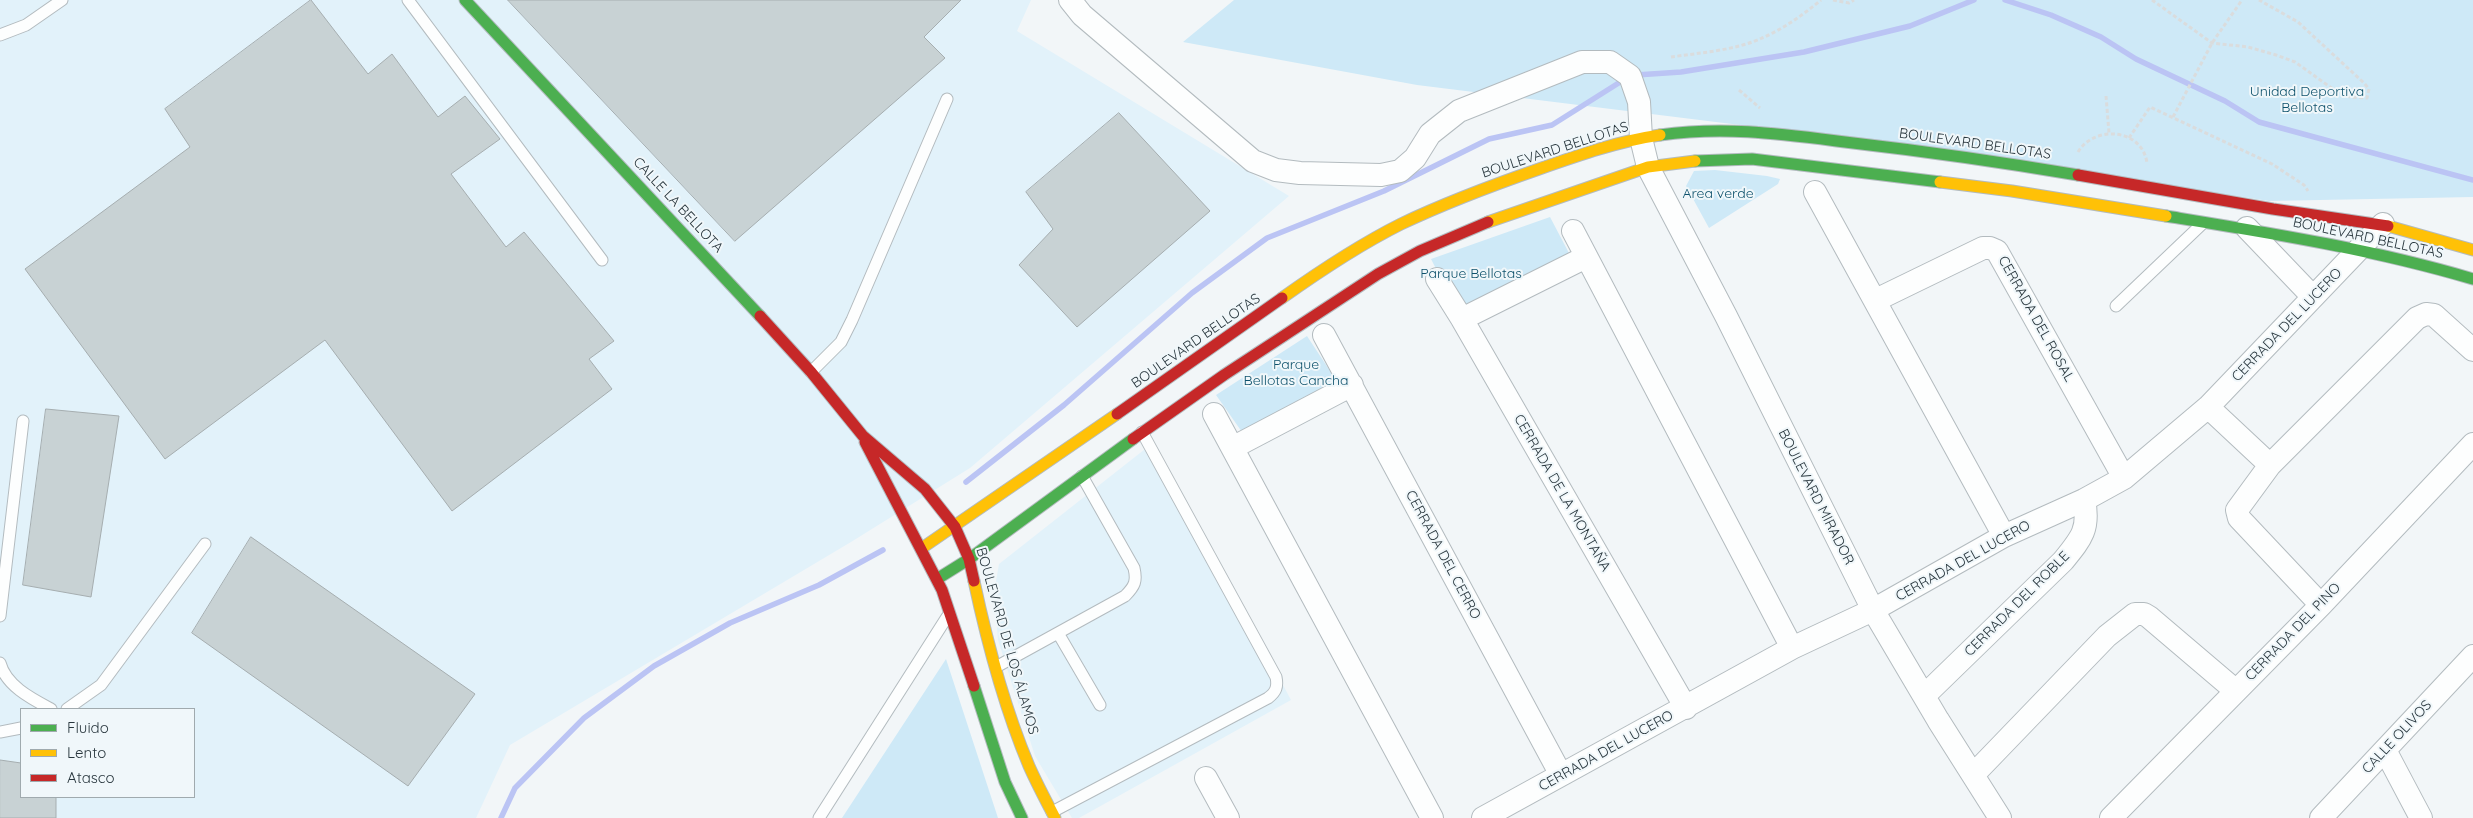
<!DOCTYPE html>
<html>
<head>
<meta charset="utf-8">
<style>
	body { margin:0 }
	#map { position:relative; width:2473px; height:818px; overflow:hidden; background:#f2f6f8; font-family:Quicksand,sans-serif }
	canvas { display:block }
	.legend { position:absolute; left:20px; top:708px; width:175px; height:90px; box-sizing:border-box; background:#f0f7fa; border:1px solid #a0aaae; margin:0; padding:6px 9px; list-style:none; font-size:15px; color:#28363d }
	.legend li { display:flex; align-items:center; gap:10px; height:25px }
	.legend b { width:25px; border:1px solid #a0aaae }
</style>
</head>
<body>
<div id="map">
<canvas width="2473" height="818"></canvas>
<ul class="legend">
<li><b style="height:6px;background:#4caf50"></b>Fluido</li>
<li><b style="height:6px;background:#ffc107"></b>Lento</li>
<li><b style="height:6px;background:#c62828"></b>Atasco</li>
</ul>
</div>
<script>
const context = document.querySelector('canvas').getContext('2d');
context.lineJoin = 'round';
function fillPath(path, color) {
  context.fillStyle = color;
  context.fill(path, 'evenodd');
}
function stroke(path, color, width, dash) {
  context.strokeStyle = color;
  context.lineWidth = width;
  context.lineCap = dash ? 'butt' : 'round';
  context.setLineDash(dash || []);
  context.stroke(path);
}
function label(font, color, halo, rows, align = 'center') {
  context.font = font + ' Quicksand,sans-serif';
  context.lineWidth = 4;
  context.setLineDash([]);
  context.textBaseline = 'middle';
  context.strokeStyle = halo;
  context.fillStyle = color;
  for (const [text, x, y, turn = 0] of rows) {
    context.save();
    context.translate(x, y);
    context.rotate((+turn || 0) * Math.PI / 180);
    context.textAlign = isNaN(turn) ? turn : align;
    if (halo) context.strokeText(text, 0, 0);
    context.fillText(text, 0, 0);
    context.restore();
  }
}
fillPath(new Path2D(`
	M0,0H1031L1017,31L1289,196L970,468L851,542L510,745L476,818H0ZM21,709H194V797H21Z
	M1154,442L1291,700L1079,818H1072L1035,756L998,640L994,592L999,564Z`), '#e2f2fa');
fillPath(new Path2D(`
	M1234,0H2473V197L2269,201L1934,149L1417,85L1183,42Z
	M1715,170L1767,176L1780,179L1778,184L1709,228L1686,186L1694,171Z
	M1550,217L1570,255L1458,312L1431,259Z
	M1307,336L1336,380L1242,432L1216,395Z
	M946,659L998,818H842Z`), '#cee9f7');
stroke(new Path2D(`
	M2005,0L2051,15L2101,37L2136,59L2225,101L2259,122L2473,180
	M1636,75L1681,72L1804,52L1910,26L1974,0
	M966,482L1064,405L1192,293L1267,238L1384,191L1489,139L1552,125L1625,79
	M501,818L515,788L584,718L654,666L730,623L819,585L883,550`), '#bbc4f4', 5.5);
const building = new Path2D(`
	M311,0L368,74L392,54L438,117L465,96L500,139L451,174L506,247L524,232L614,341L589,359L612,389L452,511L325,340L165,459L25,269L190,147L165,109Z
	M508,0H961L924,37L945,58L735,241Z
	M1119,113L1210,211L1077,327L1019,265L1053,229L1026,192Z
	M46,409L119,416L91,597L23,585Z
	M251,537L475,694L408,786L192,633Z
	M0,760L21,763V797H56V818H0Z`);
fillPath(building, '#c8d2d4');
stroke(building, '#a6aeb0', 1);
const lane = new Path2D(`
	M408,0L602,260
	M0,35L26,25L62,0
	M2116,306L2202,224
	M811,372L841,342L852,320L947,99
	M0,616L23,421
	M1058,633L1100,705
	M0,663C6,686 32,699 51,709
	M996,667L1125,596C1135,586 1137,581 1134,568L1082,476
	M67,709L101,685L205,544
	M0,732L21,728
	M1052,812L1268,698C1276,692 1278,687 1276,677L1142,432
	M819,818L947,617`);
const street = new Path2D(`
	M1070,0L1082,15L1253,161L1276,170L1300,173L1381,175L1400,171L1415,158L1430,134L1459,111L1582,62H1610L1630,76L1639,102L1641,138L1648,167L1726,316L1873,610L1938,720L2000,818
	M1815,192L2004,536
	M2247,228L2313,297
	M1573,231L1792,648
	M1437,279L1462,319L1686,708
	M1876,300L1983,248H1990L1997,251L2124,478
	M1462,319L1586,257
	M1324,335L1561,775
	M2208,407L2270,465
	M1214,414L1432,818
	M1234,447L1352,385
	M2321,605L2239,518L2237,510L2270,465L2417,318L2426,314L2434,315L2473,350
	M1924,696L2063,561C2081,539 2090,529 2084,500
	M2385,750L2421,818
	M1974,774L2107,636L2135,614H2144L2149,617L2236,691
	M1206,778L1228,818
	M1483,818L1792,648L1873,610L2004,536L2084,500L2124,478L2208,407L2383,224
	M2111,818L2321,605L2473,444
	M2321,818L2473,656`);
const fast = new Path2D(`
	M465,0L760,316
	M1660,135C1725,126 1781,134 1845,142C1923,151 2001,162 2078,175
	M1695,161L1752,159L1940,182
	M2166,216C2270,233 2372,249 2473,279
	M937,579L969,559L1133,439
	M974,686L1005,782L1022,818`);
const slow = new Path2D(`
	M1940,182L2012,191L2166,216
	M1488,222L1648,167L1695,161
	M2388,226L2473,250
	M1282,298C1320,271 1359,245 1401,224C1445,203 1493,185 1539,169C1579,155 1619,141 1660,135
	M922,548L1117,414
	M974,581C987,642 1005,709 1029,766C1037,784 1046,801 1055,818`);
const jam = new Path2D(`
	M2078,175L2273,209L2388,226
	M760,316L811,372L863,436L925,489L955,527L969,559L974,581
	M1117,414L1282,298
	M1133,439L1224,375L1378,274L1420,251L1488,222
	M865,442L942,590L974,686`);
stroke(lane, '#b3bbbf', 13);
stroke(street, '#b3bbbf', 24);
stroke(fast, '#b3bbbf', 13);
stroke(slow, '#b3bbbf', 13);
stroke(jam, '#b3bbbf', 13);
stroke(new Path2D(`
	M1833,0L1849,3L1854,0
	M2152,0L2212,43L2248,47L2276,55L2295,62L2333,89L2350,97L2367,98L2369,89L2364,83L2298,22L2259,0
	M1671,57C1699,53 1737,50 1762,38C1783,29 1803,15 1821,0
	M1739,90L1760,108
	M2106,96L2109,133
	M2173,117L2212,43L2242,0
	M2129,138L2150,107L2272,164L2304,185L2308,191
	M2078,152C2094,125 2142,128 2147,163`), '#dadcdd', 3, [4, 2.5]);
stroke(lane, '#fdfefe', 11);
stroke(street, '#fdfefe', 22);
stroke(fast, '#4caf50', 11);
stroke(slow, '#ffc107', 11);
stroke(jam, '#c62828', 11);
label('14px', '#0e526c', '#f0f7fa', [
	["Unidad Deportiva",2307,92],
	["Bellotas",2307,108],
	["Area verde",1718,194],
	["Parque Bellotas",1471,274],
	["Parque",1296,365],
	["Bellotas Cancha",1296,381]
]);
label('14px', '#28363d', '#f0f7fa', [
	["BOULEVARD BELLOTAS",1975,144,8],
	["BOULEVARD BELLOTAS",1555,150,-18],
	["CALLE LA BELLOTA",678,205,47],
	["BOULEVARD BELLOTAS",2368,238,12],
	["CERRADA DEL ROSAL",2036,319,61],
	["CERRADA DEL LUCERO",2287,325,-46],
	["BOULEVARD BELLOTAS",1196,341,-35],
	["CERRADA DE LA MONTAÑA",1562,493,60],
	["BOULEVARD MIRADOR",1816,497,63],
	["CERRADA DEL CERRO",1443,555,62],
	["CERRADA DEL LUCERO",1963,561,-29],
	["CERRADA DEL ROBLE",2017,604,-45],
	["CERRADA DEL PINO",2293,632,-46],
	["BOULEVARD DE LOS ÁLAMOS",1007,641,74],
	["CALLE OLIVOS",2397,737,-47],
	["CERRADA DEL LUCERO",1606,751,-29]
]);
</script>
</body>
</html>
